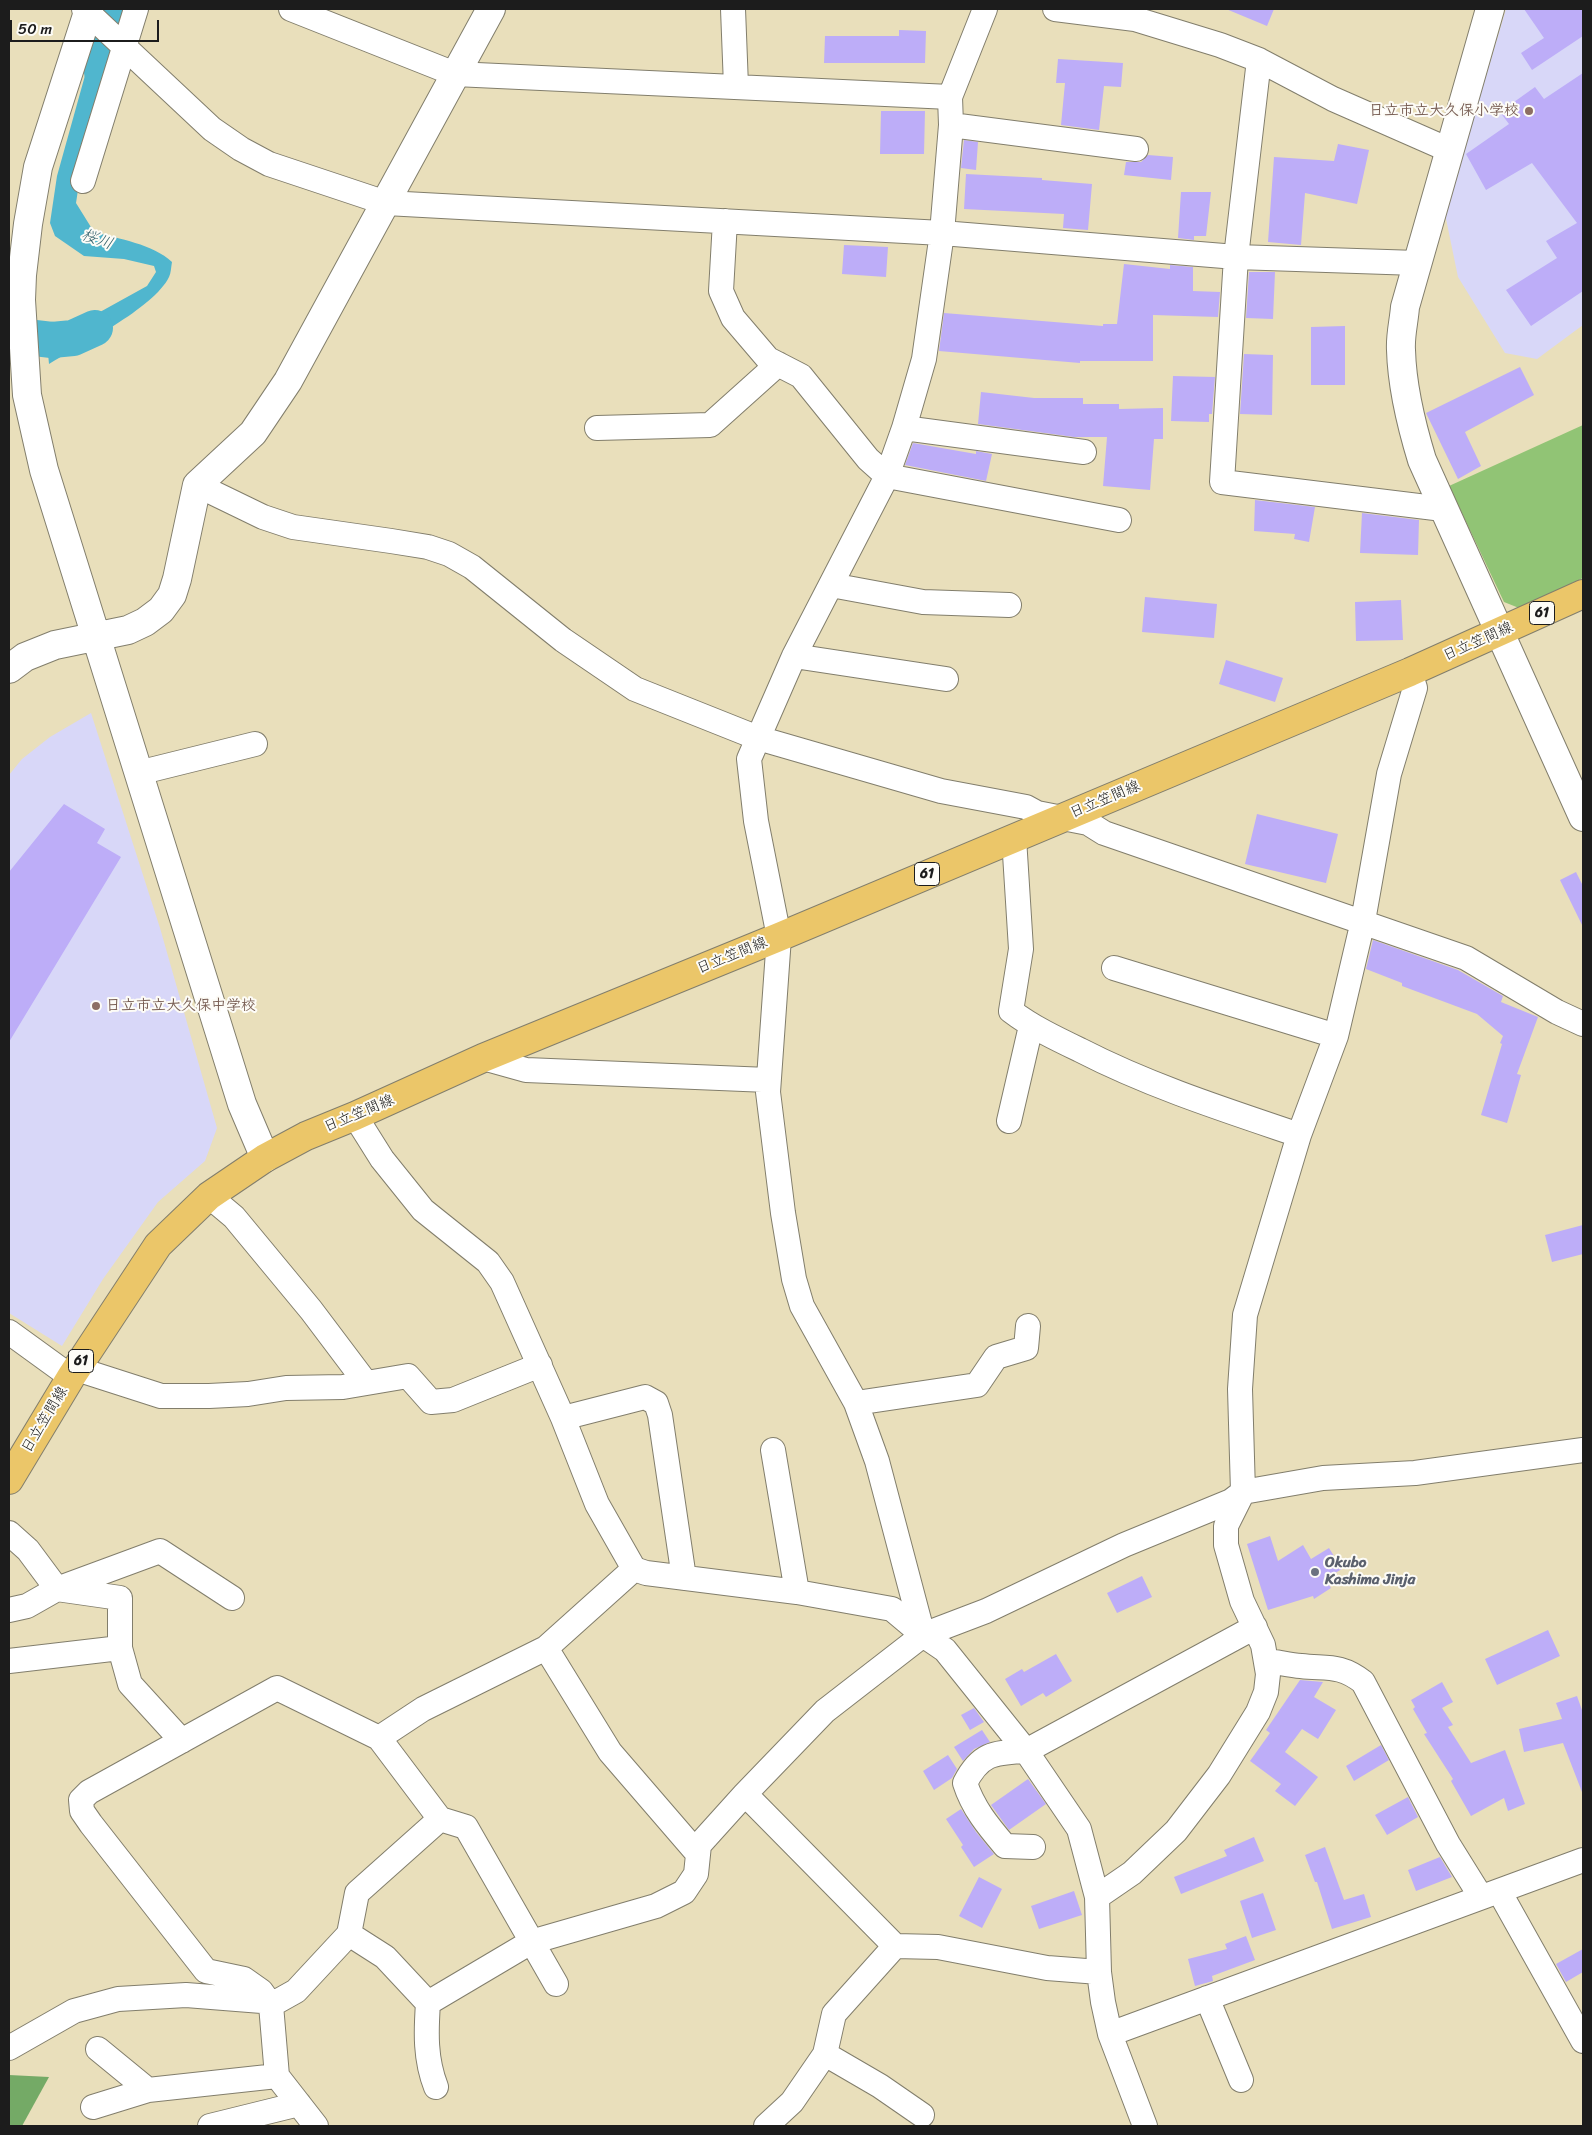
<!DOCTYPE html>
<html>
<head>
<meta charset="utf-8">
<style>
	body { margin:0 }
	#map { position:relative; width:1592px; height:2135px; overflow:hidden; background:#e9dfbb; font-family:Sriracha,sans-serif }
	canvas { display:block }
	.frame { position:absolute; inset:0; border:10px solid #1c1c1c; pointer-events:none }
	.scale { position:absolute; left:10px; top:20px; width:149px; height:22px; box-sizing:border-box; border:2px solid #1c1c1c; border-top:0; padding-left:6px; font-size:15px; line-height:18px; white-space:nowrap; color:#1c1c1c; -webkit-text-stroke:4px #fdfcf7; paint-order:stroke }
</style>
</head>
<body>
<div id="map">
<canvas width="1592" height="2135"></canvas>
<div class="frame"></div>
<div class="scale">50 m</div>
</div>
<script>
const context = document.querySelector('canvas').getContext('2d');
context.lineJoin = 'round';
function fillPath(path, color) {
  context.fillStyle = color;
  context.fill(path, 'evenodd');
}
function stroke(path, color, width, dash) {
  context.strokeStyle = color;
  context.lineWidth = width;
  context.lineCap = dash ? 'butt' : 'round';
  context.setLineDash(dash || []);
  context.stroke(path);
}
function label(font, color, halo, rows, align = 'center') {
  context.font = font + ' Sriracha,"Klee One",sans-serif';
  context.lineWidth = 4;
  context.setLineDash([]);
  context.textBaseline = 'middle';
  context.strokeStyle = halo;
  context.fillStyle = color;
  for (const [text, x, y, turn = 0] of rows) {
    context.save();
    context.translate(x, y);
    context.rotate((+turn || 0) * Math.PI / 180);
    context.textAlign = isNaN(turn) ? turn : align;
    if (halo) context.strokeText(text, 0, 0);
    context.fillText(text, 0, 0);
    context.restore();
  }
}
fillPath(new Path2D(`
	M1506,9H1583V325L1537,359L1505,353L1458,277L1445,214Z
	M91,713L160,928L217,1128L205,1161L158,1202L103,1279L62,1346L9,1313V775L22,759L50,737Z`), '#d8d7f8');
fillPath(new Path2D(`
	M1583,425V578L1519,608L1504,602L1449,486Z`), '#91c475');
fillPath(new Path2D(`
	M9,2075L49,2077L22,2126H9Z`), '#74aa66');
fillPath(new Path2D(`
	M96,36L116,52L80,177L76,203L94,232C119,239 153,244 172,262C171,267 171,273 169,277C154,308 80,345 49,364L46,333H62L147,286L156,272L154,266L124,259L84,256L55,236L50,223L57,176Z`), '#50b6ce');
stroke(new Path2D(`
	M102,72L123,9
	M9,335L52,340L73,338L95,328`), '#50b6ce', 36);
fillPath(new Path2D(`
	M1226,9H1274L1267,26Z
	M1524,9H1583V36L1532,70L1521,53L1544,38Z
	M899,30L926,31L925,63H824L825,36H899Z
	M1058,59L1123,63L1121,87L1104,86L1099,130L1061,125L1065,83H1056Z
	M1583,73V291L1531,326L1506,290L1557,258L1546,241L1577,223L1532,163L1486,190L1466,154L1509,124L1500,112L1535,87L1544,99Z
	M881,111H925L924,154H880Z
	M964,140L978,142L976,170L961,168Z
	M1338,144L1369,150L1357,204L1305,193L1301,245L1268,242L1274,157L1334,161Z
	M1148,155L1173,157L1171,180L1124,175L1126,162H1141Z
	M966,174L1042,178V180L1092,184L1088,230L1063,228L1064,214L964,209Z
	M1181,192H1211L1206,236H1194V240L1178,238Z
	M844,245L888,247L886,277L842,274Z
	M1124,264L1170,269V265L1193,267V291L1220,292L1218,317L1153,315V361H1080V363L939,351L944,313L1103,326V324H1117Z
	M1249,272H1275L1273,319L1246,318Z
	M1345,326V385H1311V327Z
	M1244,354L1273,355L1272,415L1240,414Z
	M1520,367L1534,395L1465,432L1481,466L1458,479L1426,413Z
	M1173,376L1215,377L1212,414H1209V422L1171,421Z
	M981,392L1034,398H1083V404H1119V409L1163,408V439H1154L1150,490L1103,486L1107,437H1074L978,424Z
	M913,443L976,454V451L992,454L986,481L905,465Z
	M1255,500L1315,507L1309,542L1294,539L1295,534L1254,531Z
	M1362,513L1419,520L1418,555L1360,553Z
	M1145,597L1217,604L1214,638L1142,632Z
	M1401,600L1403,640L1356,641L1355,602Z
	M1226,660L1283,678L1275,702L1219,684Z
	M64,804L105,829L97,843L121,857L9,1042V872Z
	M1257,814L1338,834L1326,883L1245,864Z
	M1576,872L1583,886V927L1560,880Z
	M1373,940L1458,970L1503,996L1501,1002L1538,1017L1517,1074L1521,1075L1507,1123L1481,1115L1502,1044L1500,1043L1503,1036L1477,1014L1402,986V983L1366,969Z
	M1583,1225V1254L1552,1262L1545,1235Z
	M1270,1536L1278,1561L1303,1545L1311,1559L1329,1548L1342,1569L1325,1579L1331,1588L1314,1599L1313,1596L1268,1610L1247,1544Z
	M1142,1576L1152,1597L1117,1613L1107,1593Z
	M1548,1630L1560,1656L1497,1685L1485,1659Z
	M1056,1654L1072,1681L1046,1697L1043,1693L1021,1706L1005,1679L1022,1669L1024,1672Z
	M1300,1680L1323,1682L1314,1697L1336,1710L1318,1739L1302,1729L1285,1752L1318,1777L1295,1806L1275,1791L1281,1784L1250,1761L1270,1733L1266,1730Z
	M1442,1682L1453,1702L1442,1708L1453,1725L1448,1727L1471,1763L1505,1750L1525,1804L1508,1811L1504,1798L1471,1816L1451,1781L1453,1779L1424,1734L1427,1733L1413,1709L1415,1707L1411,1700Z
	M1577,1696L1583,1713L1582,1792L1563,1743L1524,1752L1519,1729L1562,1719L1556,1703Z
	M974,1708L984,1722L970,1730L961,1715Z
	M982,1730L990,1742L974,1749L963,1761L954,1747Z
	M1381,1745L1389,1760L1354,1781L1346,1766Z
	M948,1755L957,1769L952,1778L934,1790L923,1771Z
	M1028,1779L1046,1804L1009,1830L991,1805Z
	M1408,1797L1418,1817L1387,1835L1375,1815Z
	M961,1809L976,1832L994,1854L974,1867L961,1847L963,1845L946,1819Z
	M1254,1837L1264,1861L1181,1894L1174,1877L1227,1856L1224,1850Z
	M1325,1847L1344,1900L1364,1894L1371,1917L1332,1929L1317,1882H1315L1305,1855Z
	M1440,1857L1452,1877L1416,1891L1408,1870Z
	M979,1877L1002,1889L982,1928L959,1916Z
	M1074,1891L1082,1915L1039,1929L1031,1906Z
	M1263,1893L1276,1930L1252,1938L1240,1901Z
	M1246,1936L1255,1960L1212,1976L1213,1981L1195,1986L1188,1959L1227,1949L1225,1944Z
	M1583,1949V1972L1566,1982L1556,1964Z`), '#bdadf8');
const minor = new Path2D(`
	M84,9L212,129L241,149L269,164L386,203L942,233L1236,257L1417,263
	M291,9L455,74L950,97
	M733,9L736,86
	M985,9L950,97L951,125L942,233L924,359L904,428L887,476L794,656L749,759L756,821L779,937L768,1092L783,1213L794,1279L802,1306L856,1403L877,1461L923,1635L945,1650L1026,1751L1079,1829L1097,1897L1099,1972L1103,2002L1110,2034L1145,2126
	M1055,9L1135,19L1220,45L1259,60L1333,99L1449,150
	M1259,60L1236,257L1222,482L1443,509
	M951,125L1136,149
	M83,181L136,9
	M725,221L721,291L733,318L768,359L801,376L868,459L887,476L1119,520
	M597,428L710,425L778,364
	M904,428L1084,452
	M197,485L263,517L293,527L391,541L428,547L449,554L472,567L563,640L635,689L758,738L941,791L1026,807L1037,813L1088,823L1104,833L1466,958L1557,1012L1583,1024
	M831,585L923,602L1009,605
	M794,656L946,679
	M138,773L255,744
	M1014,838L1021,949L1011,1011C1032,1027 1055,1038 1080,1050C1150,1086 1225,1110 1299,1135
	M1114,968L1336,1036
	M483,1058L526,1070L768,1080
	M355,1116L382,1159L423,1210L488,1262L502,1282L563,1418L597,1504L634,1569L646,1573L797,1592L892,1609L923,1635
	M1009,1121L1031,1026
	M209,1196L234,1217L311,1310L366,1383
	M9,1332L71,1377
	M77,1369L161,1396H209L248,1394L286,1388L343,1387L408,1376L431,1402L453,1400L540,1365
	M856,1403L977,1385L996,1357L1026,1348L1028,1326
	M563,1418L645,1397L656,1403L660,1415L684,1578
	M773,1450L797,1592
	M9,1533L28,1550L57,1589L160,1551L232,1598
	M9,1610L27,1606L57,1589L120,1598V1648L130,1684L182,1741
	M546,1648L610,1752L698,1854
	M9,1661L120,1648
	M1266,1661C1277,1662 1289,1665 1301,1666C1327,1669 1340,1664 1363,1682L1448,1844L1481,1897
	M745,1794L895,1946L938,1947L1047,1968L1099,1972
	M440,1819L466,1827L556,1984
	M1033,1847L1005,1846C988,1826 973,1808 965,1783C981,1752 995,1753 1026,1751L1255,1627
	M1499,1891L1583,2041
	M1097,1897L1132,1873L1176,1831L1219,1775L1258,1712L1266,1692L1268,1674L1263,1645L1242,1601L1226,1545V1526L1243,1492L1240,1389L1245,1315L1299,1135L1336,1036L1363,921L1389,774L1415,688L1410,672
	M349,1934L385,1957L428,2003L531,1942L656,1906L684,1892L696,1874L699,1845L745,1794L825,1711L923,1635L986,1611L1124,1545L1231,1501L1243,1492L1323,1478L1415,1473L1583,1450
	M1207,1998L1241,2080
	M428,2003C426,2032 425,2059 436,2087
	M1110,2034L1583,1860
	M9,2048L74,2011L118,1999L186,1995L262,2001L271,2005L296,1991L349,1934L357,1893L440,1819L379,1738
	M98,2049L148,2090
	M825,2054L880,2086L922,2115
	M93,2107L148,2090L277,2076
	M210,2126L299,2104
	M316,2126L277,2076L271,2005L261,1991L244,1979L206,1971L91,1824L82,1811L81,1800L89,1792L277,1688L379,1738L423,1709L546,1648L634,1569
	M766,2126L792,2102L825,2054L834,2014L895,1946`);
const tertiary = new Path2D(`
	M89,9L38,167L28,224L22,275L21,300L27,395L44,470L242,1104L265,1158
	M1490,9L1405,307C1404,321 1400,336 1401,350C1402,388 1411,424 1422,460L1583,817
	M9,669L25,657L55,645L128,630L145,622L161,610L172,595L177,579L197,485L253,433L288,381L491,9`);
const primary = new Path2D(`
	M9,1480L71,1377L158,1245L209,1196L265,1158L306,1136L355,1116L483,1058L779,937L1410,672L1583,594`);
stroke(minor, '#827e6c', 26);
stroke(tertiary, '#827e6c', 30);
stroke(primary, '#827e6c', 30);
stroke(minor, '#fff', 24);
stroke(tertiary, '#fff', 28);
stroke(primary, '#ebc669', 28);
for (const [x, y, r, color] of [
	[1529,111,5,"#8d6e63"],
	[96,1006,5,"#8d6e63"],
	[1315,1572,5,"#6b7280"]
]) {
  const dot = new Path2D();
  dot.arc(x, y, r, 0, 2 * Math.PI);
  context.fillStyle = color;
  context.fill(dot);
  stroke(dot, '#fdfcf7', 2);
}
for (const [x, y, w] of [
	[1542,613,25],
	[927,874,25],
	[81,1361,25]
]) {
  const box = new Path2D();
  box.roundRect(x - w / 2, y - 11.5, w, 23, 4);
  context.fillStyle = '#fdfcf7';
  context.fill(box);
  stroke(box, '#1c1c1c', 1);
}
label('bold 14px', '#1c1c1c', null, [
	["61",1542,613],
	["61",927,874],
	["61",81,1361]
]);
label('bold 15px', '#785e54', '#fdfcf7', [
	["日立市立大久保小学校",1519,111],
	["日立市立大久保中学校",106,1006,"left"]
], 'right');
label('15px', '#1c1c1c', '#fdfcf7', [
	["日立笠間線",1478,642,-24],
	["日立笠間線",1105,800,-23],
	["日立笠間線",732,956,-22],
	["日立笠間線",359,1114,-23],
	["日立笠間線",45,1420,-59]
]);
label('bold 15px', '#5b616d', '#fdfcf7', [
	["Okubo",1325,1563],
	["Kashima Jinja",1325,1580]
], 'left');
label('italic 16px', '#33616c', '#fdfcf7', [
	["桜川",97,240,20]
]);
</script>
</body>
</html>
